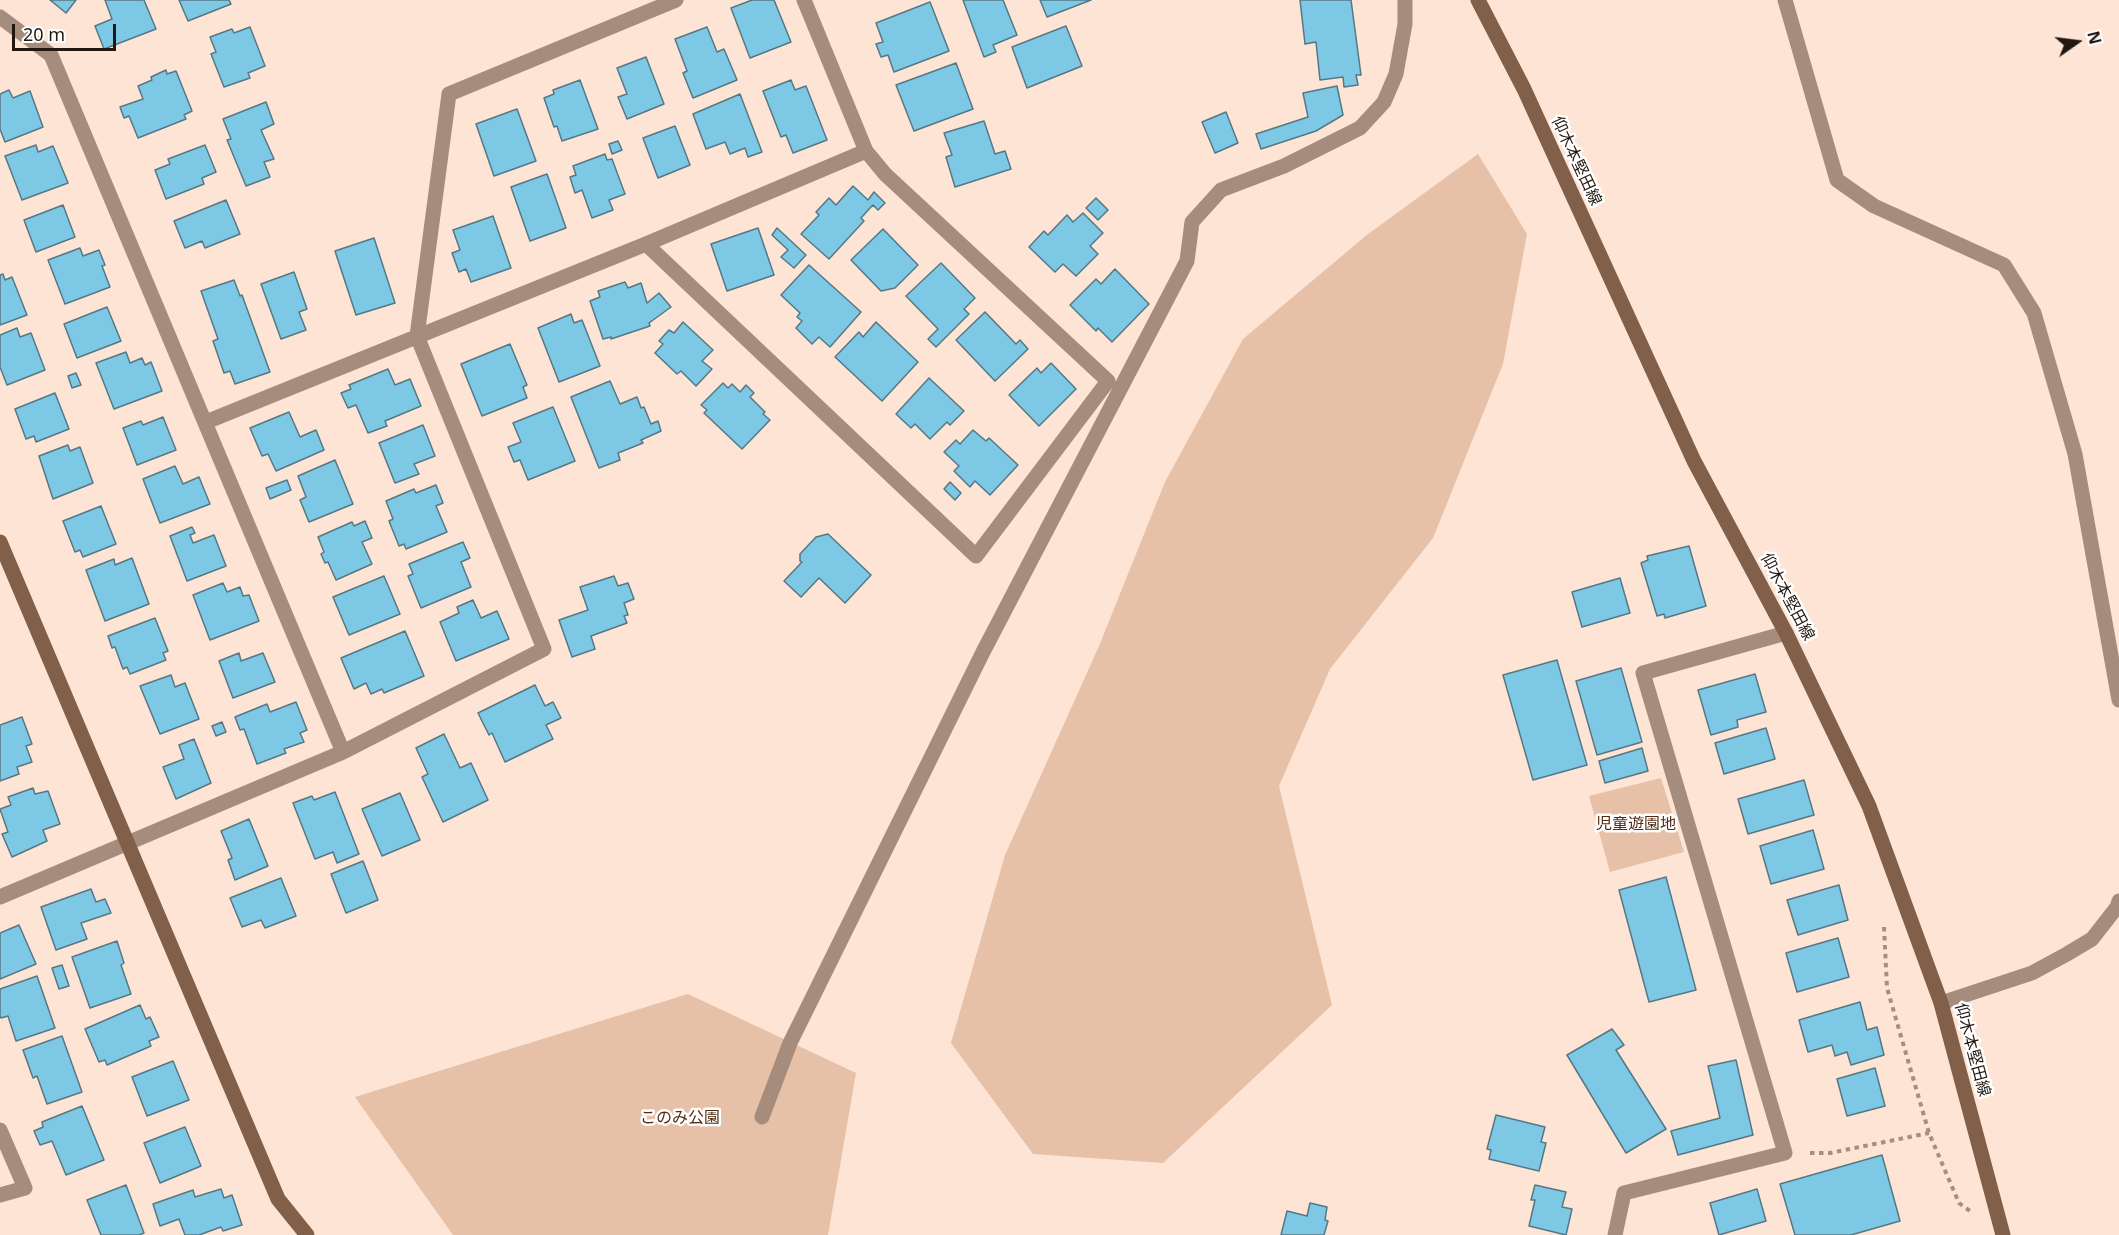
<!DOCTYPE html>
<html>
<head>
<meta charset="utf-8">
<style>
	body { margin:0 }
	#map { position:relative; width:2119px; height:1235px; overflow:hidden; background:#fde4d5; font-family:"Noto Sans",sans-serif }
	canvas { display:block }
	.north { position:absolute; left:2047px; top:12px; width:60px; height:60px; -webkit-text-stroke:4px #fff; paint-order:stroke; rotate:76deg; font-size:16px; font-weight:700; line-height:24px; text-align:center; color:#231811 }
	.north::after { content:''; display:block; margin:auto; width:21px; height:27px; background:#231811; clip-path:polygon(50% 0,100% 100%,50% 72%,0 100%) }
	.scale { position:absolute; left:12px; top:24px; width:104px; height:27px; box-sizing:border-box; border:3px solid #231811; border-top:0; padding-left:8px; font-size:18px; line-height:21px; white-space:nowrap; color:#231811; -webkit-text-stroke:4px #fff; paint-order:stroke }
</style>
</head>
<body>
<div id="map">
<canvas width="2119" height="1235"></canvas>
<div class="north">N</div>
<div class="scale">20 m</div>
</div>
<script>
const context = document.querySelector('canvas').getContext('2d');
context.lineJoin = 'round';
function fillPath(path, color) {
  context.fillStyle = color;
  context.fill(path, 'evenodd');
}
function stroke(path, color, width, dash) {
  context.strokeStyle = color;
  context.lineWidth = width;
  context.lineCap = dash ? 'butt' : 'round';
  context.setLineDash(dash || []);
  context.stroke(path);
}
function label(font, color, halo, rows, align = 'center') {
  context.font = font + ' "Noto Sans","Noto Sans JP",sans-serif';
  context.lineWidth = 5;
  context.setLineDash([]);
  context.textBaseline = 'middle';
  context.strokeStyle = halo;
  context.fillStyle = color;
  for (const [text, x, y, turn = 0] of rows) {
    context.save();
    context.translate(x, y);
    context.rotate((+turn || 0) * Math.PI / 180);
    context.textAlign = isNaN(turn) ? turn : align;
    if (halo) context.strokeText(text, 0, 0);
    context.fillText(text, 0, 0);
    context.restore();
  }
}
fillPath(new Path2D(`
	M1478,154L1527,234L1503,364L1433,538L1330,669L1279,786L1332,1005L1163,1163L1033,1154L951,1043L1005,855L1099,646L1165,482L1243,339L1368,234Z
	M1661,778L1684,852L1610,872L1589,796Z
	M688,994L856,1073L828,1235H453L355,1097Z`), '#e7c0a8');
const building = new Path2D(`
	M50,0H76L66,13Z
	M105,0H144L156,29L104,49L95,26L112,19Z
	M179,0H229L231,4L188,21Z
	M752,0H774L791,42L750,58L731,8Z
	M963,0H1003L1017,35L993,45L996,52L984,57Z
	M1040,0H1091L1047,17Z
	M1300,0H1351L1361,75H1356L1358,85L1344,87L1343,77L1320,80L1316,42L1305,44Z
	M930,2L949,51L894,72L888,55L881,57L876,44L883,42L876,23Z
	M1066,26L1082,66L1027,88L1012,47Z
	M250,27L265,66L248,73L250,78L224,87L211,54L216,52L210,37L232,29L234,33Z
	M707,27L717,52L724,49L737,80L693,98L683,73L687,71L675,39Z
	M646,57L664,104L627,119L618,97L627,94L617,68Z
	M956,63L973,109L914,131L896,85Z
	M166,70L167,74L176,71L192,111L184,115L186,119L138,138L129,116L124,118L120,107L143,99L138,86L152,80L151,77Z
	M580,80L598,129L562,141L557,126L554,127L544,98L554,94L553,90Z
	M791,80L795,90L806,86L827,140L793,153L786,135L781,137L763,91Z
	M1337,86L1343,115L1316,131L1261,149L1256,134L1308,117L1303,93Z
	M9,90L13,98L30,91L43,127L5,142L0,129V94Z
	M740,94L762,152L748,157L745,148L730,154L725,142L706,149L693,114Z
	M266,102L274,124L261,130L274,159L264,162L270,177L246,186L227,140L231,139L223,119Z
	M517,109L536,161L494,176L476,124Z
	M1226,112L1238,143L1215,153L1202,122Z
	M984,121L995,154L1005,151L1011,169L955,187L946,157L952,155L944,133Z
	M675,126L690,165L658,178L643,138Z
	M618,141L622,150L612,154L609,144Z
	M36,145L38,152L53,146L68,183L22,200L5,156Z
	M205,145L216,172L202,178L204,184L166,199L155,170L170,164L168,159Z
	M605,154L607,160L612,159L625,194L609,200L613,210L592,218L582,190L575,193L570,177L576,175L573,166Z
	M547,174L566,228L530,241L511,187Z
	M853,186L868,200L874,192L885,203L878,210L873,205L870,208L861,218L864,221L829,259L801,234L819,215L816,212L829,198L836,205Z
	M1096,198L1108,210L1098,220L1086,208Z
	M226,200L240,234L205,248L202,241L185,248L174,221Z
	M63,205L75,237L36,252L24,220Z
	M1083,213L1103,233L1090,246L1098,254L1076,276L1063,264L1055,272L1029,247L1044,231L1048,235L1067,215L1073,222Z
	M493,216L511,268L471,282L466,269L459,272L452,253L460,250L453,230Z
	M758,228L774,275L727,291L711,244Z
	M777,228L806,255L794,268L781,257L788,250L772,235Z
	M883,229L918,265L895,288L881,291L851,260Z
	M374,238L395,303L356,315L335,251Z
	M80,248L83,256L99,250L105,265L102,266L110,287L65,304L48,260Z
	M941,263L975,298L964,309L969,314L936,347L928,339L938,329L906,296Z
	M809,265L861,312L830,347L819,337L812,344L796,328L802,321L797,317L800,313L781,295Z
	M1115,269L1149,304L1112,342L1098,328L1096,331L1070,305L1096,279L1101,284Z
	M294,272L307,309L299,312L306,330L281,339L261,284Z
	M3,274L5,280L12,277L27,315L0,325V275Z
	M234,280L240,296L242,295L270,372L235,384L230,371L224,373L213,341L218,339L201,291Z
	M625,282L628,288L641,283L647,303L659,293L671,307L649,323L650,326L611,339V337L603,339L590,301L600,297L598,291Z
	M107,307L121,341L77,358L64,324Z
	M985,312L1016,344L1020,340L1028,349L995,381L956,340Z
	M571,314L574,323L582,320L600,366L559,382L538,328Z
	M683,322L713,350L702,361L712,369L696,386L681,371L677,374L655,353L663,344L659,341L669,330L674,333Z
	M876,322L918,362L882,401L835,357L859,332L863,337Z
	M17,328L20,337L31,333L45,370L7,385L0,367V335Z
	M510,344L527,385L523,387L527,398L482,416L461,364Z
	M126,352L130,363L142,358L145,365L151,362L162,391L114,409L96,363Z
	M1051,363L1076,389L1039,426L1009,395L1037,368L1041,373Z
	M388,369L395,385L410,379L421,406L385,421L387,426L368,433L356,405L348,408L341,393L351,389L349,385Z
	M76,373L81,385L72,388L68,376Z
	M929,378L964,411L950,425L947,422L930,439L915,424L911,428L896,414Z
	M610,381L620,404L637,397L641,408L644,407L651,424L658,421L661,431L641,440L643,443L618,453L620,460L599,468L571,397Z
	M723,383L728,388L732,384L740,392L746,385L754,393L750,397L765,412L763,414L770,420L742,449L704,413L707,410L701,405Z
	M55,393L69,429L36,442L34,436L26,439L15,409Z
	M553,407L575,461L528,480L520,460L514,462L508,447L521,442L513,423Z
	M289,412L300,437L316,430L324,450L276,471L268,454L262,456L250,428Z
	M163,417L176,450L137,465L123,428L141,421L143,425Z
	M423,425L435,456L414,464L419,474L395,483L379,443Z
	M973,430L986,441L989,438L1018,465L990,495L975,481L970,487L954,471L959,466L944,452L956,440L960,444Z
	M68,445L70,451L80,447L93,483L53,499L39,456Z
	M335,460L353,504L309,522L300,500L306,497L298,476Z
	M175,466L183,484L199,477L210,504L160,523L143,479Z
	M287,480L291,490L270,499L266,488Z
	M950,482L961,493L955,500L944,489Z
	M436,485L443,503L436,506L447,532L406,549L404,544L399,546L389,521L393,519L386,501L414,489L416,493Z
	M101,506L116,544L83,557L80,550L75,552L63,521Z
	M365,521L372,538L362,542L372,564L336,580L328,562L325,563L321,554L324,552L318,537L352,522L354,526Z
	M192,527L195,533L190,535L193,543L214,535L226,566L187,581L170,536Z
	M828,534L871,575L845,603L819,578L801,597L784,581L802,562L800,561V554L816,537Z
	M463,542L470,558L461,562L471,587L421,608L408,576L413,574L409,564Z
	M1689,546L1706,606L1665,618L1664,614L1657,616L1641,563L1648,560L1647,556Z
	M132,558L149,604L105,621L86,570L114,559L115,565Z
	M384,576L400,614L349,635L333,597Z
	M614,576L618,586L628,583L634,599L624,603L628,615L624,616L627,623L591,636L595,649L572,657L559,620L588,610L580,587Z
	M1620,578L1630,613L1582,627L1572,592Z
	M223,583L227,592L240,587L243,596L249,595L259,621L210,640L193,595Z
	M473,600L481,618L497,611L509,639L456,661L440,622L459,613L457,607Z
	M155,618L168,651L163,653L166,660L130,674L127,667L123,669L115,647L112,648L108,636Z
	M405,631L424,676L384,693L382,689L371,694L366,683L354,689L341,658Z
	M239,653L241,661L263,653L275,682L233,698L219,661Z
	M1557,660L1587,765L1533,780L1503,675Z
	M1621,668L1642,742L1597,755L1576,681Z
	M1755,674L1766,712L1737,720L1738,727L1711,735L1698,690Z
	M171,675L175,687L185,683L199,719L160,734L140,686Z
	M535,685L545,706L553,702L561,718L546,725L553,739L505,762L492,733L489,735L478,713Z
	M296,702L307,730L300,733L304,742L284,749L286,753L257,764L244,729L240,730L235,717L267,704L270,712Z
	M22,717L32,744L26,746L32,762L17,767L19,774L0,781V725Z
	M222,722L226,732L216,736L212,726Z
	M1766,728L1775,759L1724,774L1715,743Z
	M444,734L460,768L471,763L488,800L443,822L422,777L428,774L416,748Z
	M194,739L211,783L176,799L163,767L184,759L179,745Z
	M1642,748L1648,771L1605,783L1599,761Z
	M1804,780L1814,815L1748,834L1738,799Z
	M33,788L35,794L48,791L60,824L43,830L47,841L12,857L2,834L8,832L0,809L11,805L8,797Z
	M335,792L359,854L337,863L333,852L315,859L293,803L312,796L314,800Z
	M400,793L420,840L382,856L362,809Z
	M249,819L268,866L235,880L228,860L232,858L221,831Z
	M1813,830L1824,869L1771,884L1760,846Z
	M363,861L378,900L346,913L331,874Z
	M1666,877L1696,990L1649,1002L1619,890Z
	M281,878L296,916L265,928L261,920L242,927L230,898Z
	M1839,885L1848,920L1798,935L1787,900Z
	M91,889L96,902L105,899L111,913L81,923L87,939L56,950L41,907Z
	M19,925L36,964L0,979V933Z
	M1838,938L1849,977L1797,992L1786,953Z
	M117,941L124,963L121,965L131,994L90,1008L72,957Z
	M62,965L69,986L59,989L52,968Z
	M37,976L55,1028L16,1041L8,1016L1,1018L0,1016V989Z
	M1860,1002L1867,1030L1877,1027L1884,1055L1851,1065L1847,1052L1835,1056L1832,1045L1808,1052L1799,1020Z
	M140,1005L146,1019L150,1017L159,1037L149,1041L151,1046L107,1065L105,1060L99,1062L85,1029Z
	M1612,1029L1624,1045L1616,1050L1666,1129L1626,1153L1567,1055Z
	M62,1036L82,1092L47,1104L37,1076L33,1078L23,1050Z
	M1736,1060L1753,1135L1678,1155L1671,1131L1720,1118L1708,1066Z
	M173,1061L189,1100L147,1116L132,1077Z
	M1875,1068L1885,1106L1847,1116L1837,1079Z
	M82,1106L104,1160L66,1175L52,1141L40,1145L34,1131L43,1127L42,1122Z
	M1496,1115L1545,1127L1541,1142L1546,1143L1539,1171L1489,1159L1491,1150L1487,1149Z
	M185,1127L201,1166L160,1183L144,1143Z
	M1882,1155L1900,1221L1851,1235H1795L1780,1184Z
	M126,1185L144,1233L139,1235H101L87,1200Z
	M1535,1185L1566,1192L1562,1207L1572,1209L1566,1235L1529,1226L1535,1200H1531Z
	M221,1189L224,1198L232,1195L242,1225L223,1231L221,1227L199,1235H185L179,1219L160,1226L153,1204L193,1190L195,1197Z
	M1757,1189L1766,1221L1719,1235L1710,1203Z
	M1310,1203L1327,1207L1325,1220L1328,1221L1324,1235H1281L1287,1211L1307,1216Z`);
fillPath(building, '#7dc9e5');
stroke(building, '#567784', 1.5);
stroke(new Path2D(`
	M1884,927L1887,988L1929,1133L1959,1203L1970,1211
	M1810,1153H1830L1929,1133`), '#a39084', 4, [4.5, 4.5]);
stroke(new Path2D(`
	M1785,0L1837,180L1874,206L2004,265L2034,313L2075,454L2119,700
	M0,17L51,55L343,752
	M646,244L976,556L1108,381L885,174L866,151L804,0
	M206,422L646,244L866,151
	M0,897L343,752L544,649L417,336L449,94L676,0
	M1941,1003L2032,973L2067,954L2092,939L2117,907L2119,901
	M762,1117L790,1043L983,652L1187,261L1192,222L1221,190L1284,166L1360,128L1384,102L1396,74L1405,24V0
	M0,1130L25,1188L0,1195
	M1615,1235L1624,1193L1785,1153L1643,673L1786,633`), '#a58c7c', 15);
stroke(new Path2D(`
	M1478,0L1524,89L1694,461L1786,633L1869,806L1941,1003L2003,1235
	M0,542L278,1199L307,1235`), '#825f48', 15);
label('16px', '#231811', '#fff', [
	["仰木本堅田線",1576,161,65],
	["仰木本堅田線",1787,597,62],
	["仰木本堅田線",1972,1050,75]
]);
label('16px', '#532c11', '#fff', [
	["児童遊園地",1636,824],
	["このみ公園",680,1118]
]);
</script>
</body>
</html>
